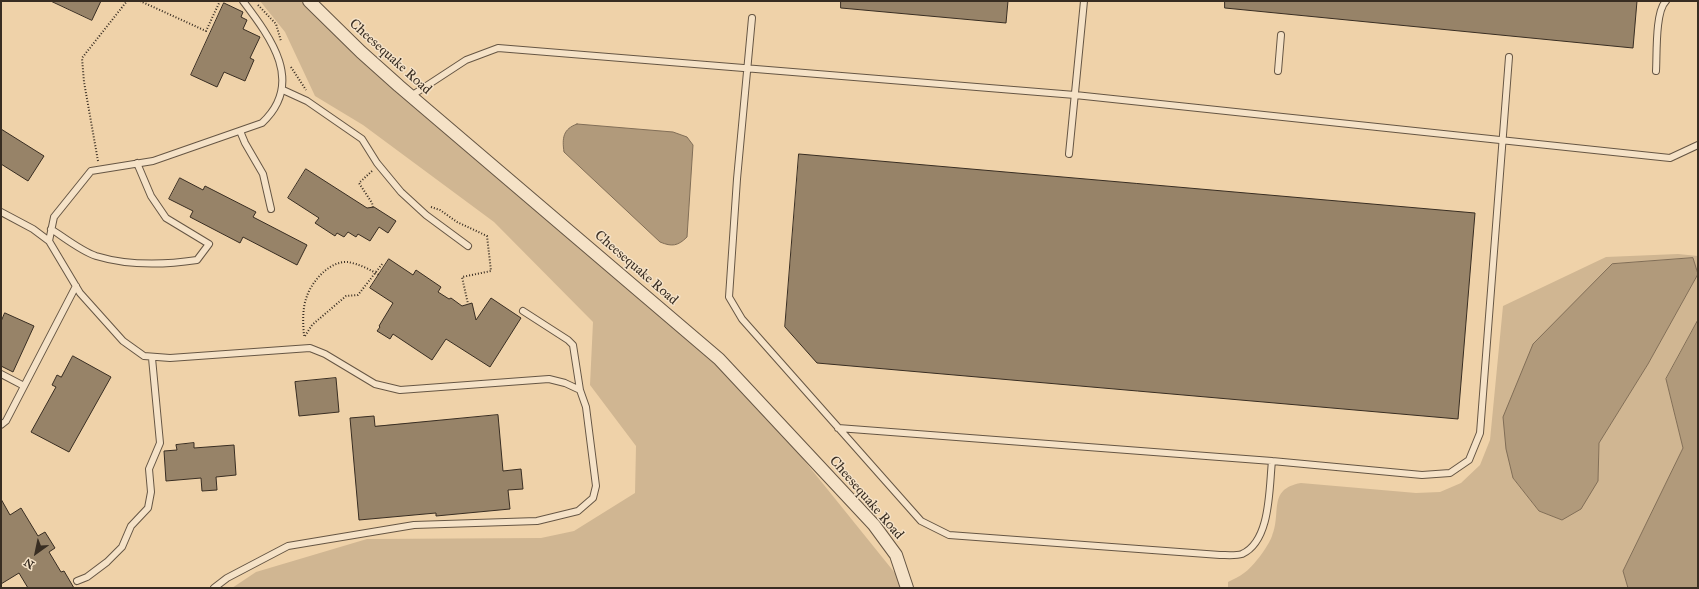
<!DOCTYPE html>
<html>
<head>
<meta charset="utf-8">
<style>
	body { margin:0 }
	#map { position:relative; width:1699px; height:589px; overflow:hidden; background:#efd2a9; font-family:"IM FELL Great Primer",serif }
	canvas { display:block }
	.frame { position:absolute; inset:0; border:2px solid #382d22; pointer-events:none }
	.north { position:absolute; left:16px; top:533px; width:40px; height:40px; -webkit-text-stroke:3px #f5e2c7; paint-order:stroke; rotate:213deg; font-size:11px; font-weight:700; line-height:16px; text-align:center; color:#382d22 }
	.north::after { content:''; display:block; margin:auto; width:14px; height:18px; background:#382d22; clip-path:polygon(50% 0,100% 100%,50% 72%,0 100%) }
</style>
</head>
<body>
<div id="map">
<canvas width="1699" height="589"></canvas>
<div class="frame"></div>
<div class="north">N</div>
</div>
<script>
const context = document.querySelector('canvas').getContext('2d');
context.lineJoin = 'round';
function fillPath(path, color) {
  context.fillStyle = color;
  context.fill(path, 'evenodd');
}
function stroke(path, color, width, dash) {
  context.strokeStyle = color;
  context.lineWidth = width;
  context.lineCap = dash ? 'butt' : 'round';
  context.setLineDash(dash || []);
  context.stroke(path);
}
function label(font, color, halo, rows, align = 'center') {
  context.font = font + ' "IM FELL Great Primer",serif';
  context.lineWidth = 3;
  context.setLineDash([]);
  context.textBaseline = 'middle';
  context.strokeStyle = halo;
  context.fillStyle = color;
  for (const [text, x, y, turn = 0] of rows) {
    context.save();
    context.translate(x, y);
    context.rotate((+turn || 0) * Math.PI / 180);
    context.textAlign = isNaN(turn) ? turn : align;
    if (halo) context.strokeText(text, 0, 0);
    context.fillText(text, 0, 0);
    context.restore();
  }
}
fillPath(new Path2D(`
	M260,1H309L726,372L795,449L907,588H232L256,572L367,539L541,538L574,531L635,493L636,446L590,385L593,322L494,222L363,125L315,96L285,32Z
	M1678,254L1698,256V273L1693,258L1513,478L1539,511L1562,520L1598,481L1599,443L1648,364L1698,274V320L1666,379L1683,448L1623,571L1628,588H1228V582C1233,579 1239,577 1244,573C1253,567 1268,547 1272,536C1282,513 1267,489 1301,483L1416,493L1440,492L1461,483L1480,465L1490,440L1503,306L1606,257Z`), '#d0b692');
const water = new Path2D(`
	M577,124L673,132L687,137L693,145L687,237C678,246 672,247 660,242L564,152C562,138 563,129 577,124Z
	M1693,258L1698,274L1648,364L1599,443L1598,481L1581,509L1562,520L1539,511L1513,478L1506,449L1503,417L1533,344L1612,264Z
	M1698,320V588H1628L1623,571L1683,448L1666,379Z`);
fillPath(water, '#b19a7b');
stroke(water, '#816e57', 1);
const building = new Path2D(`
	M51,1H101L92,20Z
	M841,1H1008L1006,23L841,8Z
	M1225,1H1637L1633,48L1225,8Z
	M224,3L243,12L241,17L247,20L243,29L260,37L250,58L254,60L245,81L224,72L217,87L191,75Z
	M1,129L44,156L28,181L1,164Z
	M799,154L1475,213L1458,419L817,363L785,327Z
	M306,169L367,208L374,207L396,221L388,233L379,227L370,241L358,234L356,237L348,232L344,237L337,233L335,236L315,223L319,218L288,198Z
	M180,178L203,190L205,186L256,212L253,217L307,245L297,265L243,237L240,243L190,217L193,211L169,199Z
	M389,259L413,275L416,270L441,287L438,292L449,299L451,298L462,306L472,303L476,320L491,298L521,318L490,367L446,339L432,360L393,334L390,339L377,331L380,327L379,326L393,303L370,288Z
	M5,313L34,326L13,372L1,366V322Z
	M73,356L111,377L69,452L31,432L56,387L52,385L57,375L61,377Z
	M336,378L339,412L299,416L295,382Z
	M498,415L503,471L521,469L523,489L508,490L510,509L436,516V513L359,520L350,418L374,416L375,426Z
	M194,443V448L234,445L236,475L216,477L217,490L202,491L201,478L166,481L164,451L177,450L176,445Z
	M1,499L10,515L21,508L38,536L45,532L55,548L49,552L61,572L64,571L74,588H28L19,573L1,584Z`);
fillPath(building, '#978368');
stroke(building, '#382d22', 1);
const lane = new Path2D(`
	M752,18L737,179L729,297L742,319L921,521L949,535L1220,555C1226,555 1236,556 1242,554C1271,541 1269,488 1272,461L838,428
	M1278,71L1281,35
	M1656,71C1657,56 1655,11 1666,1
	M283,90L307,101L362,139L377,163L401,192L426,215L468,246
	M411,96L466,60L498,48L1075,95L1670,158L1698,145
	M240,131L245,143L263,174L271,209
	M1069,154L1084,1
	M1,212L33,229L49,241
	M51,229C65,238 81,251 96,256C129,266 164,265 197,260L209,244L166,218L151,196L137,163
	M523,311L568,340L573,345L580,390
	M1,374L24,386
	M1,425L6,421L76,286
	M1272,461L1422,475L1450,473L1469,460L1480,433L1509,57
	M77,581L87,577L107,562L122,547L131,526L148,508L151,492L149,469L160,443L152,358
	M214,588L227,578L288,546L414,525L537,521L578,511L593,498L596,486L586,407L580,390L565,383L549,379L400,390L375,384L325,354L310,348L170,358L144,356L123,341L80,293L49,241L54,217L91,171L153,161L262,123C305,83 271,38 243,1`);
const street = new Path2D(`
	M309,1L361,52L399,86L719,359L874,525L896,555L907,588`);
stroke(lane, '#665644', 8);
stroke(street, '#665644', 14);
stroke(new Path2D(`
	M140,1L206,31L220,1
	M258,5L276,24L281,41
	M291,67L306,90
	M98,161L84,82L82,58L127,1
	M372,171L359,183L372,203L373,208
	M431,207L440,210L457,222L487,236L491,271L462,277L468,304
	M304,336C303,324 302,308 307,296C312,281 330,261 347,262C357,263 371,270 379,275
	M305,336L312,325L346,296L358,295L383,263`), '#382d22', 2, [1, 2]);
stroke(lane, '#f5e2c7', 6);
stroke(street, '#f5e2c7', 12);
label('14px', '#382d22', '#f5e2c7', [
	["Cheesequake Road",390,57,42],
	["Cheesequake Road",636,268,41],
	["Cheesequake Road",866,498,49]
]);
</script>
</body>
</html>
